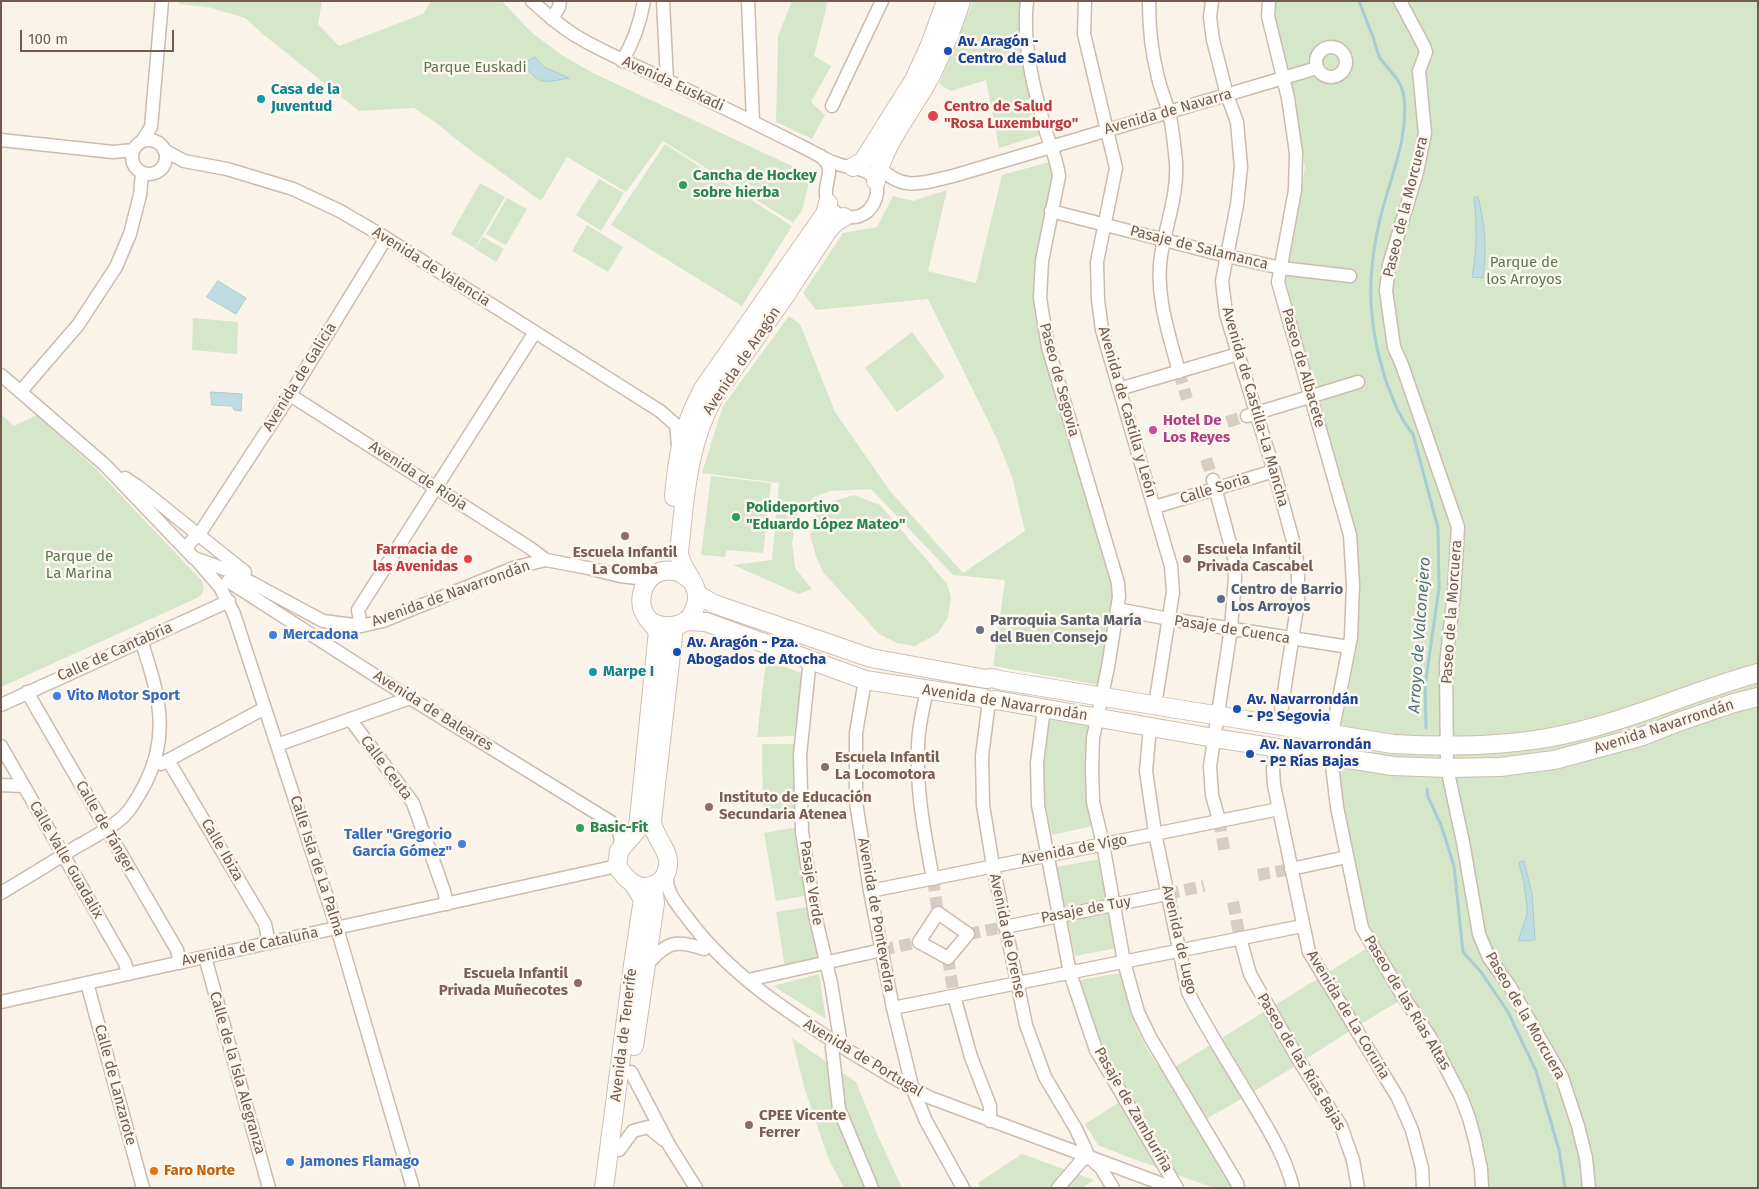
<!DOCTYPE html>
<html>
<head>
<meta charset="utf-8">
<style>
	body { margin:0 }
	#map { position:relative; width:1759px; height:1189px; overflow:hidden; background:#faf3e9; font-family:"Fira Sans",sans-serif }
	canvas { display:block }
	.frame { position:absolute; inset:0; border:2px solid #715b4f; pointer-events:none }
	.scale { position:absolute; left:20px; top:30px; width:154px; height:22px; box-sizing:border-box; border:2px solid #715b4f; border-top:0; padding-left:6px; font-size:15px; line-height:18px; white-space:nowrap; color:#715b4f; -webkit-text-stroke:4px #fdf7ef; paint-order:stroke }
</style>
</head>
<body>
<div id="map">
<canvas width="1759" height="1189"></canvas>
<div class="frame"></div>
<div class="scale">100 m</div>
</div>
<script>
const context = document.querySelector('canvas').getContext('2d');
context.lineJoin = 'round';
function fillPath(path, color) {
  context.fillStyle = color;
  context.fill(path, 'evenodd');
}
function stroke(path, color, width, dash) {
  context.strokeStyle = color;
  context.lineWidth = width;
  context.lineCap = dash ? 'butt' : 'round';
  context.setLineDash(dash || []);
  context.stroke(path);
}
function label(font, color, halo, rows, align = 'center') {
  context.font = font + ' "Fira Sans",sans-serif';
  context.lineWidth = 5;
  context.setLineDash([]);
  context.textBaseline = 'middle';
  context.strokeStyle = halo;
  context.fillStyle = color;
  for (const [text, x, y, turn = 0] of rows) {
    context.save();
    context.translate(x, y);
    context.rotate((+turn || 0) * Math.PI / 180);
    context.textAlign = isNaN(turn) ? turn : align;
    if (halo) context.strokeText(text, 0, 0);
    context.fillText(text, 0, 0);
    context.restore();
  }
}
fillPath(new Path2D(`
	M179,1H322L318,24L339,46L423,14L431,1H502L531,32L563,56L593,73L811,175L802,210L793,223L663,141L626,192L567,157L541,201L466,147L435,122L414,108L359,111L264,35L245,18L208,7L179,4Z
	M792,1H828L814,56L831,66L811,102L825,115L812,139L776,122L778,36Z
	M973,1H1024L1044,134L999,148L986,80L951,91L939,84Z
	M1276,1H1758V1188H1487L1482,1137L1463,1089L1367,924L1336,770L1342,722L1356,652L1360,596L1354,533L1313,388L1286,282L1305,167L1274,8Z
	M665,144L792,226L742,306L611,225Z
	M1053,161L1056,167L1036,279L1116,588L1099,685L993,666L1005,580L953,575L871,489L831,491L814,497L796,517L792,543L795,568L812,589L799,594L733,565L772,560L779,483L702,473L723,406L789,316L800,324L835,412L890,491L963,573L1025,531L1012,477L998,441L928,299L816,310L803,293L843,233L877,227L893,196L913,201L947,190L928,271L976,283L1002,175Z
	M599,179L624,193L601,231L576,215Z
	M480,183L505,197L475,248L451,234Z
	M507,198L527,209L506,245L486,234Z
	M587,225L623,247L608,272L572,251Z
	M483,237L504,249L496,262L475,249Z
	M193,318L238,322L237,354L192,350Z
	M912,332L945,377L897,412L865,368Z
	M1,414L14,426L37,415L95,468L202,581C205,588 204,594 197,598L1,687Z
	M711,476L771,483L763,553L727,550L725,557L701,555Z
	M854,495L880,505L947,584L951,597L948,617L938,633L915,646L897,643L879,634L823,572L816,556L810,535L817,514L830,502Z
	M766,661L802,673L794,736L757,737Z
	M1048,718L1089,724L1085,766L1092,826L1052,835L1046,807L1042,764Z
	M762,744H796V812H763Z
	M797,827L809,895L776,901L764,833Z
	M1100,859L1108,899L1063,907L1056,867Z
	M808,907L823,963L785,968L776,912Z
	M1111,910L1117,948L1075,956L1067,918Z
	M1369,947L1401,1000C1335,1038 1273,1083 1206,1119L1245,1188H1214L1128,1157L1098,1145L1085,1124L1121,1101L1083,995L1080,980L1120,973C1129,1008 1139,1046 1165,1073Z
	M819,974L826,1019L773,986Z
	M792,1038L856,1082L878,1136L902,1188H844L829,1160L805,1090Z
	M1022,1154L1094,1180L1082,1188H981L978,1183Z`), '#d5e6c9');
const water = new Path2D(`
	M535,57L544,67L569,78C545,82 539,87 524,64Z
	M1478,197C1485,224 1487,249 1483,278L1472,277C1477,250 1477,225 1474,198Z
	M218,281L246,298L236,314L207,297Z
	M211,392L242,394L241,411L234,410L232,406L212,405Z
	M1524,861L1532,894L1535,940L1518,941L1527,915V907L1524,883L1519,863Z`);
fillPath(water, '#bfdde1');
stroke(water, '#a7ccd2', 1);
stroke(new Path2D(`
	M1359,1C1364,13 1368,25 1373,37C1375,44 1377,52 1380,58C1389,71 1402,80 1404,97C1408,136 1394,168 1384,204C1366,268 1366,321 1387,384C1394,402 1400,419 1413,434L1438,528L1439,588L1425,686L1426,728
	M1427,789L1428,797L1441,825L1454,866L1463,952L1481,972L1508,1012L1536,1071L1559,1150L1565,1188`), '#a7ccd2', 3);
stroke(new Path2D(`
	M1179,372L1187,399
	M1227,422L1247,416
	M1206,459L1213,480
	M1219,820L1225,854
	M1258,875L1291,869
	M933,879L938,913
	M1167,894L1204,886
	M1233,902L1240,938
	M968,934L1005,927
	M882,950L919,942
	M948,958L954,996`), '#d8cdc2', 12, [12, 6]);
const street = new Path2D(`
	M532,1C546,14 560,26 576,36C606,54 637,66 668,81C715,103 761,126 807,149C817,154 827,161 838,164C848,168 861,167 870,174C882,184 877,202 868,211C862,216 854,218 847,217C834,216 825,203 826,191C826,183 830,176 829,168C828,163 824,160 821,156
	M663,1L667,81
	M748,1L753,122
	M1027,1C1022,45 1034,90 1046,132C1051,147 1057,160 1059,176L1042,261L1040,298L1048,347L1118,583L1119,597L1108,667L1093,738L1092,769L1093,802L1103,844L1124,962L1138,1012L1150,1037L1237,1183L1238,1188
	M1085,1L1084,34L1116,168L1097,262L1098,300L1102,330L1171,566L1173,592L1155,705
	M1149,1C1149,25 1151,49 1157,73C1159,85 1164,97 1168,109C1173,126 1174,145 1176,162C1178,195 1166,224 1161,256C1155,295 1169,334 1179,372
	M1212,1L1210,17L1213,40L1227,95L1237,122L1241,167L1237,205L1222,281L1226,314L1274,471L1296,552L1298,578V601L1279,725
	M1269,1L1268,16L1288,98L1296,153L1295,190L1278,282L1350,535L1353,585L1351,637L1332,734
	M1400,1L1424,46L1426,52L1419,71L1425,133L1417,172L1389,265L1386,291L1394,347L1402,365L1458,527L1454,592L1446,664L1447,768L1463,842L1479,934L1489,958L1509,985L1562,1077L1578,1126L1586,1158L1589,1188
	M552,19L559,7L560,1
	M1316 62a15 15 0 1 1 30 0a15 15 0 1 1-30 0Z
	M622,61C634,42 640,23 644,1
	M832,106L882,1
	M132 157a17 17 0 1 1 34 0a17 17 0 1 1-34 0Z
	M1,140L113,152L133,150
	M142,141L151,127L162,1
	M164,150L184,161L227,169L293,189L340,211L386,238L660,411L676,425L678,445
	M879,167C903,192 922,183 953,176L1317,68
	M1051,211L1227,256L1281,268L1350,276
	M1,375L105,465L194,558L230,571L323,621L361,626L383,621L516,567L546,560L588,568L620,576L638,578L650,577
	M1119,389L1238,354
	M21,391L78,325L116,267L130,234L140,195L142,173
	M290,395L530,548L546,560
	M1247,416L1358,382
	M125,478L140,488L245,572
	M1213,480L1234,558L1235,578L1231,628L1210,766L1212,795L1219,820
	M1155,507L1274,471
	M187,550C189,543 191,540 198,536L290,395L386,238
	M195,558L220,587L234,614L337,928L413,1188
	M228,581L410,698L611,822C621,832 622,838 619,851
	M1117,609L1169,619L1349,647
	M361,626L358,610L535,332
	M810,659L800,755L802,832L815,915L831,983L841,1045
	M865,680L856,733V802L870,891L893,1008L913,1090L926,1121L963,1188
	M927,690C923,709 918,728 918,747C916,792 925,836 933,879
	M27,692L177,950L180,963
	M989,701L982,756L983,805L993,866L1026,1025L1045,1077L1076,1129L1089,1157L1101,1168L1113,1188
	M1,705L229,601
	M1044,708L1037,763L1038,805L1070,973L1096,1050L1177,1188
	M350,719L413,803L444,891L447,904
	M1150,727L1146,771L1155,833L1188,992C1207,1030 1230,1065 1252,1102C1268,1129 1286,1157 1293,1188
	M277,745L410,698
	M1,746L125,963L128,974
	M1276,749L1273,769L1274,785L1309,952L1398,1098L1412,1130L1422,1168L1423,1188
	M1331,757L1337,807L1362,928L1401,993L1430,1037L1461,1097L1469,1118L1475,1140L1481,1169L1482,1188
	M168,760L265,924L269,943
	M161,764L265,708
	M1,785L23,786
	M1291,869L1347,857
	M667,872C667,877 667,883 668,887C671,898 679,907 686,916C728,974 789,1013 849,1051C876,1067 903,1085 931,1098L1173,1188
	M870,891L1279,809
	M1,893C26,878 51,863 76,847C92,838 110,829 124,816C133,807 139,795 145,784C171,733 158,692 141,640
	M938,913L968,934L948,958L919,942Z
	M1005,927L1167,894
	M1240,938L1250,974L1298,1059L1341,1126L1353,1160L1358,1188
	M205,957L269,1188
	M646,966C666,942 675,939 704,949
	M748,980L882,950
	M87,983L143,1188
	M954,996L971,1057L990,1106V1121
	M1,1002L617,866
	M893,1008L1302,926
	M832,1047L839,1109L872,1188
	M631,1072L669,1145L696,1188
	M619,1150L633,1131L648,1127L664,1140
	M1058,1188L1081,1161L1089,1157`);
const secondary = new Path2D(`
	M853,167L863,161L914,80L930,45L946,1
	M876,181C883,146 907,117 925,86C938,64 953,27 961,1
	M674,497C678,453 682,429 703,389L825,214L828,203
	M691,580C687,578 682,573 678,572C638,560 627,623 664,626C672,627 678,626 686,621C693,616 698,603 697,594C695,579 680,568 679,552C685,498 687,444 715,395L785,296L828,230L836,222L844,217
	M697,594L714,604L871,658L986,679L993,678L999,680L1393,744C1446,747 1499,747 1552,737C1623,724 1689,692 1758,673
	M647,618L658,631L639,819L637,830L619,851L617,866C627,881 640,894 658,883C662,880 666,875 667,870C673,851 653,839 652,820L674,627
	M687,621L706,622L865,680L983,698L989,701L996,700L1214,738L1393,766L1447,768L1500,767L1554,760L1643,736L1681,721L1734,703L1758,697
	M634,1046L655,903L653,885
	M604,1188L633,965L643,899L634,885`);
stroke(street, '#cbbbb0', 15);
stroke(secondary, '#cfbdb1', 20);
stroke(street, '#fff', 12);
stroke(secondary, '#fff', 18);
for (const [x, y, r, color] of [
	[948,51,5,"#1a4fb4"],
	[261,99,5,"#0f9aa8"],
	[933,116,6,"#e0444e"],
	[683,185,5,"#2e9e5b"],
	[1153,430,5,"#d1479c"],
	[736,517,5,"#2e9e5b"],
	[625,536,5,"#8d6e63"],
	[468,559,5,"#e0444e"],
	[1187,559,5,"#8d6e63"],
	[1221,599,5,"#5c6f8a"],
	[980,630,5,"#6b7280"],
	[273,635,5,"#3f7fe0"],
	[677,652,5,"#1a4fb4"],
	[593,672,5,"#0f9aa8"],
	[57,696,5,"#3f7fe0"],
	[1237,709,5,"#1a4fb4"],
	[1250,754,5,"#1a4fb4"],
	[825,767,5,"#8d6e63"],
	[709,807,5,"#8d6e63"],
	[580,828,5,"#2e9e5b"],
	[462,844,5,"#3f7fe0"],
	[578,983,5,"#8d6e63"],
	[749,1125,5,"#8d6e63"],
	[290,1162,5,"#3f7fe0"],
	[154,1171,5,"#e8710a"]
]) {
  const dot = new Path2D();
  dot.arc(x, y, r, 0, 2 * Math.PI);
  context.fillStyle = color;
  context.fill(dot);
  stroke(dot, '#fdf7ef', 2);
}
label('bold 15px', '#164399', '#fdf7ef', [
	["Av. Aragón -",958,42],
	["Centro de Salud",958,59],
	["Av. Aragón - Pza.",687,643],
	["Abogados de Atocha",687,660],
	["Av. Navarrondán",1247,700],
	["- Pº Segovia",1247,717],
	["Av. Navarrondán",1260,745],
	["- Pº Rías Bajas",1260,762]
], 'left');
label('15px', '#5b7b4c', '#fdf7ef', [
	["Parque Euskadi",475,68],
	["Parque de",1524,263],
	["los Arroyos",1524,280],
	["Parque de",79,557],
	["La Marina",79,574]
]);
label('15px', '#715b4f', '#fdf7ef', [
	["Avenida Euskadi",673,84,25],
	["Avenida de Navarra",1168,112,-16],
	["Paseo de la Morcuera",1406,207,-76],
	["Pasaje de Salamanca",1199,248,14],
	["Avenida de Valencia",431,267,32],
	["Avenida de Aragón",742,361,-56],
	["Paseo de Albacete",1303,368,74],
	["Avenida de Galicia",300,377,-58],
	["Paseo de Segovia",1059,380,75],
	["Avenida de Castilla-La Mancha",1255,407,74],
	["Avenida de Castilla y León",1127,412,74],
	["Avenida de Rioja",418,476,33],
	["Calle Soria",1215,489,-17],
	["Avenida de Navarrondán",451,594,-20],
	["Paseo de la Morcuera",1452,612,-86],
	["Pasaje de Cuenca",1232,630,9],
	["Calle de Cantabria",115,652,-24],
	["Avenida de Navarrondán",1005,703,9],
	["Avenida de Baleares",433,711,32],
	["Avenida Navarrondán",1664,727,-18],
	["Calle Ceuta",386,768,53],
	["Calle de Tánger",105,827,60],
	["Calle Ibiza",222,850,60],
	["Avenida de Vigo",1074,850,-11],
	["Calle Valle Guadalix",66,860,60],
	["Calle Isla de La Palma",317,866,72],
	["Pasaje Verde",811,883,81],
	["Pasaje de Tuy",1086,910,-11],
	["Avenida de Pontevedra",876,915,80],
	["Avenida de Orense",1007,936,78],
	["Avenida de Lugo",1179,940,77],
	["Avenida de Cataluña",250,947,-12],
	["Paseo de las Rías Altas",1407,1003,59],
	["Avenida de La Coruña",1348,1015,59],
	["Paseo de la Morcuera",1525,1016,60],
	["Avenida de Tenerife",624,1035,-83],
	["Avenida de Portugal",863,1058,31],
	["Paseo de las Rías Bajas",1301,1062,59],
	["Calle de la Isla Alegranza",237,1073,74],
	["Calle de Lanzarote",115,1085,75],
	["Pasaje de Zamburiña",1133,1110,60]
]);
label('bold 15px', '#0d838f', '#fdf7ef', [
	["Casa de la",271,90],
	["Juventud",271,107],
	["Marpe I",603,672]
], 'left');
label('bold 15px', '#be3a42', '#fdf7ef', [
	["Centro de Salud",944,107],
	["\"Rosa Luxemburgo\"",944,124],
	["Farmacia de",458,550,"right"],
	["las Avenidas",458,567,"right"]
], 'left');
label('bold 15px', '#27864d', '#fdf7ef', [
	["Cancha de Hockey",693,176],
	["sobre hierba",693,193],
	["Polideportivo",746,508],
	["\"Eduardo López Mateo\"",746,525],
	["Basic-Fit",590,828]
], 'left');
label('bold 15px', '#b23c85', '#fdf7ef', [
	["Hotel De",1163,421],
	["Los Reyes",1163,438]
], 'left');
label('bold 15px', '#785e54', '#fdf7ef', [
	["Escuela Infantil",1197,550],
	["Privada Cascabel",1197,567],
	["Escuela Infantil",625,553,"center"],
	["La Comba",625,570,"center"],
	["Escuela Infantil",835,758],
	["La Locomotora",835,775],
	["Instituto de Educación",719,798],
	["Secundaria Atenea",719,815],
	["Escuela Infantil",568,974,"right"],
	["Privada Muñecotes",568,991,"right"],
	["CPEE Vicente",759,1116],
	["Ferrer",759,1133]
], 'left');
label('bold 15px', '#4e5e75', '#fdf7ef', [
	["Centro de Barrio",1231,590],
	["Los Arroyos",1231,607]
], 'left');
label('bold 15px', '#5b616d', '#fdf7ef', [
	["Parroquia Santa María",990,621],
	["del Buen Consejo",990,638]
], 'left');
label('bold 15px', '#366cbe', '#fdf7ef', [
	["Mercadona",283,635],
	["Vito Motor Sport",67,696],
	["Taller \"Gregorio",452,835,"right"],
	["García Gómez\"",452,852,"right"],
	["Jamones Flamago",300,1162]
], 'left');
label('bold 15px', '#c56008', '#fdf7ef', [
	["Faro Norte",164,1171]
], 'left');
label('italic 16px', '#48737b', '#fdf7ef', [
	["Arroyo de Valconejero",1420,635,-86]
]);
</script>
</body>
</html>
